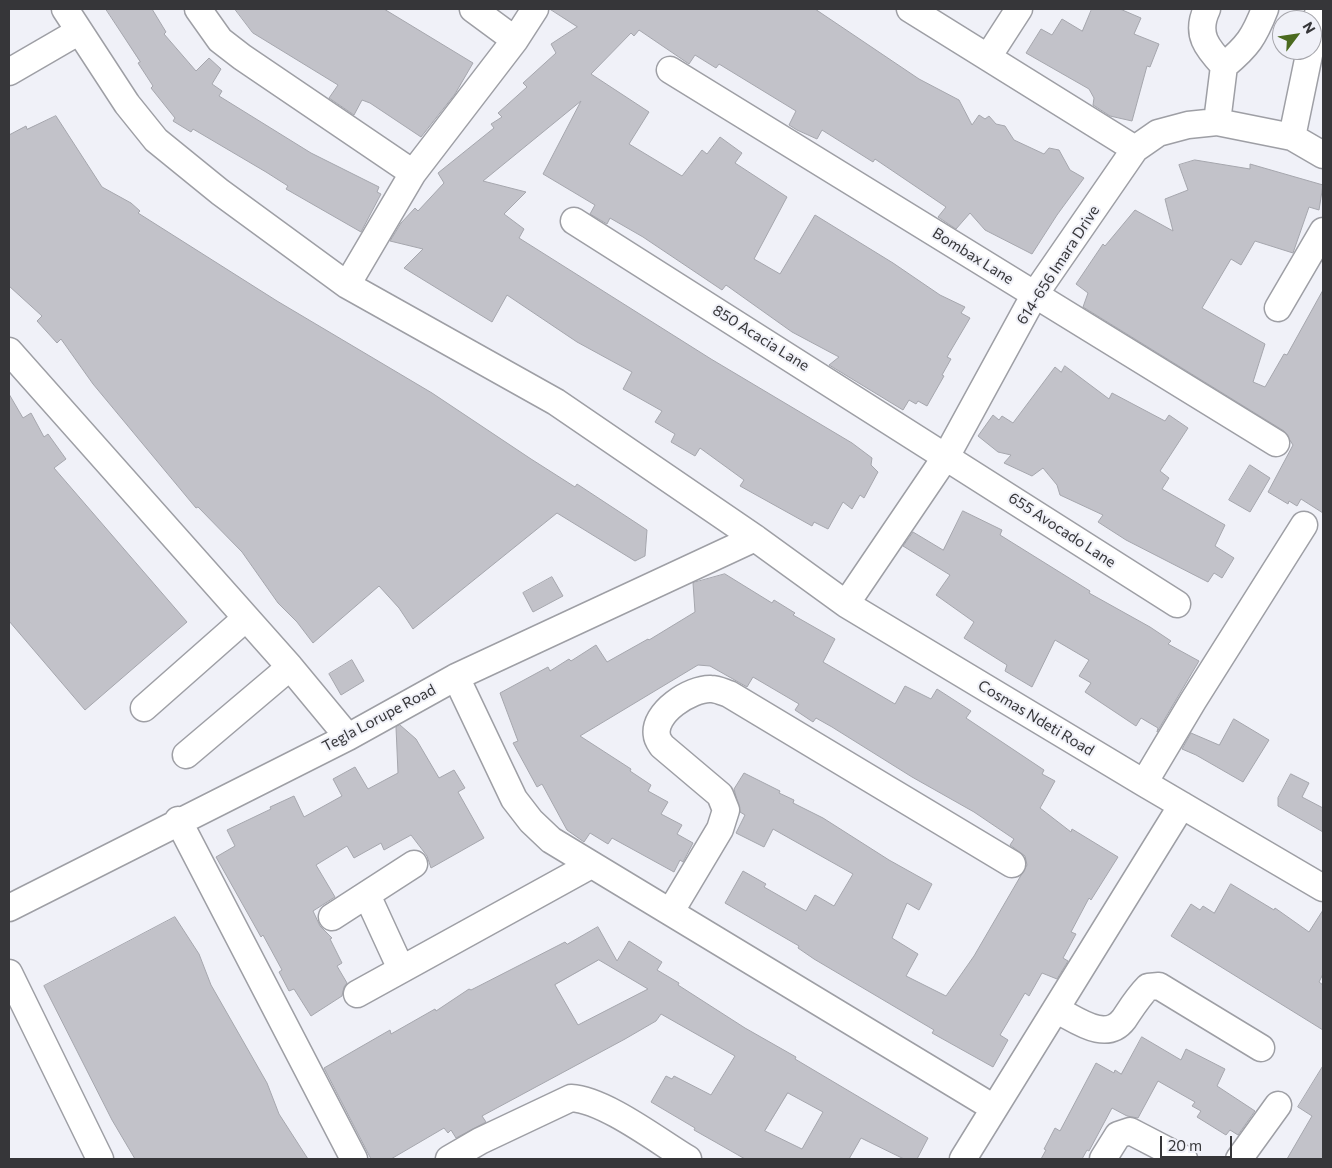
<!DOCTYPE html>
<html>
<head>
<meta charset="utf-8">
<style>
	body { margin:0 }
	#map { position:relative; width:1332px; height:1168px; overflow:hidden; background:#f0f1f8; font-family:Commissioner,sans-serif }
	canvas { display:block }
	.frame { position:absolute; inset:0; border:10px solid #363639; pointer-events:none }
	.north { position:absolute; left:1272px; top:10px; width:50px; height:50px; box-sizing:border-box; background:#f0f1f8; border:1px solid #a6a6ac; border-radius:50%; rotate:59deg; font-size:14px; font-weight:700; line-height:20px; text-align:center; color:#363639 }
	.north::after { content:''; display:block; margin:auto; width:18px; height:22px; background:#4b6a1f; clip-path:polygon(50% 0,100% 100%,50% 72%,0 100%) }
	.scale { position:absolute; left:1160px; top:1136px; width:72px; height:22px; box-sizing:border-box; border:2px solid #363639; border-top:0; padding-left:6px; font-size:15px; line-height:18px; white-space:nowrap; color:#363639; -webkit-text-stroke:4px #f0f1f8; paint-order:stroke }
</style>
</head>
<body>
<div id="map">
<canvas width="1332" height="1168"></canvas>
<div class="frame"></div>
<div class="north">N</div>
<div class="scale">20 m</div>
</div>
<script>
const context = document.querySelector('canvas').getContext('2d');
context.lineJoin = 'round';
function fillPath(path, color) {
  context.fillStyle = color;
  context.fill(path, 'evenodd');
}
function stroke(path, color, width, dash) {
  context.strokeStyle = color;
  context.lineWidth = width;
  context.lineCap = dash ? 'butt' : 'round';
  context.setLineDash(dash || []);
  context.stroke(path);
}
function label(font, color, halo, rows, align = 'center') {
  context.font = font + ' Commissioner,sans-serif';
  context.lineWidth = 4;
  context.setLineDash([]);
  context.textBaseline = 'middle';
  context.strokeStyle = halo;
  context.fillStyle = color;
  for (const [text, x, y, turn = 0] of rows) {
    context.save();
    context.translate(x, y);
    context.rotate((+turn || 0) * Math.PI / 180);
    context.textAlign = isNaN(turn) ? turn : align;
    if (halo) context.strokeText(text, 0, 0);
    context.fillText(text, 0, 0);
    context.restore();
  }
}
const building = new Path2D(`
	M106,9H152L166,32L164,34L196,71L209,58L221,69L212,84L222,91L219,96L311,153L379,187L377,192L381,194L361,232L286,189L288,186L266,172L193,129L191,132L173,121L175,118L151,88L153,86L138,63L140,62Z
	M235,9H384L473,63L455,94L421,137L370,103L362,100L354,115L329,98L338,85L253,33Z
	M550,9H815L919,79L959,100L972,125L979,115L985,119L989,116L996,124L1005,126L1014,140L1044,154L1049,148L1059,150L1070,170L1084,178L1057,215L1032,254L985,230L970,213L956,229L938,217L946,207L875,159L873,162L822,130L817,139L797,130L789,125L796,111L719,64L716,68L695,55L689,64L639,30L634,36L631,33L591,74L649,112L629,144L682,176L702,150L707,154L720,137L742,153L735,163L787,197L754,259L780,274L815,215L893,263L940,295L965,307L961,313L970,318L947,357L951,359L942,375L944,376L927,406L918,401L916,404L909,400L903,410L829,365L839,357L792,332L726,285L722,290L643,237L610,218L607,224L590,214L595,205L543,174L581,101L483,181L526,192L504,214L524,229L519,238L711,359L852,443L872,458L871,465L878,472L864,498L860,495L852,509L843,502L828,529L814,522L812,526L740,486L744,480L700,448L695,456L671,442L675,434L655,422L662,411L623,389L632,372L577,342L507,295L492,322L404,268L423,249L390,241L401,223L415,208L418,211L444,183L438,173L494,128L491,124L502,117L498,113L527,87L523,83L556,53L551,44L577,27Z
	M1092,9H1120L1141,18L1134,34L1159,44L1150,67L1147,66L1132,121L1110,116L1093,105L1094,98L1089,89L1026,53L1041,29L1052,35L1062,19L1082,31Z
	M56,116L102,187L131,203L140,211L138,213L277,301L432,393L531,459L575,487L577,484L647,530L645,556L635,561L557,513L413,629L399,608L379,586L313,643L297,622L278,603L242,552L198,507L196,508L93,384L61,339L57,343L37,321L42,316L9,286V135L26,126L27,129Z
	M1195,160L1250,169V164L1323,185L1319,210L1309,207L1293,253L1255,241L1241,265L1231,259L1202,308L1265,344L1253,382L1265,387L1284,354L1287,355L1323,290V513L1301,499L1297,506L1289,501L1288,504L1268,492L1293,445L1284,431L1083,307L1088,293L1076,284L1103,244L1105,246L1135,210L1173,231L1165,199L1188,190L1179,165Z
	M1065,366L1109,399L1112,393L1165,421L1169,415L1188,428L1160,471L1169,478L1162,489L1225,525L1215,546L1234,558L1222,578L1214,573L1208,582L1126,540L1098,522L1103,515L1060,495L1057,485L1043,468L1032,476L1004,463L1011,455L998,452L978,436L993,415L999,420L1002,416L1013,423L1055,367L1061,372Z
	M9,394L23,418L31,413L44,437L48,434L66,459L54,468L187,622L85,710L9,621Z
	M1250,465L1270,478L1250,512L1229,500Z
	M963,511L1002,530L1000,535L1090,591L1089,593L1150,627L1171,641L1168,644L1199,661L1157,732L1158,728L1141,718L1136,726L1085,692L1091,683L1079,676L1089,660L1055,640L1032,687L1005,671L1007,665L964,638L974,622L936,595L950,575L903,546L913,532L943,550Z
	M725,574L772,603L774,600L795,613L793,615L835,639L823,662L895,704L905,686L931,699L937,689L971,711L966,718L1044,770L1042,774L1055,781L1040,808L1071,832L1072,829L1118,857L1091,900L1089,898L1071,932L1076,934L1063,958L1068,961L1057,979L1042,973L1029,996L1025,993L1000,1035L1008,1040L993,1067L932,1033L934,1030L814,959L798,948L799,946L725,903L743,871L766,884L764,887L806,911L815,895L834,906L853,874L773,829L764,847L736,833L745,815L740,812L734,789L744,773L780,791L779,793L794,800L793,803L823,818L889,860L932,884L919,910L907,903L892,938L918,954L906,976L946,996L974,956L1027,865L1025,856L1010,845L1014,839L974,812L912,777L832,727L816,718L813,722L795,710L799,704L753,677L747,687L710,666L698,665L580,736L631,769L630,771L651,785L648,791L668,802L661,814L682,825L677,834L693,843L683,862L680,860L674,872L612,838L608,844L590,833L584,842L567,830L542,784L537,787L513,743L518,741L500,693L548,667L550,671L569,659L571,661L596,645L607,662L648,639L649,640L695,612L693,583Z
	M552,577L563,596L533,612L523,593Z
	M352,660L364,681L341,695L329,674Z
	M1234,719L1269,740L1243,782L1196,755L1182,749L1191,733L1219,745Z
	M400,725L416,739L439,778L454,770L465,788L458,792L484,838L431,868L427,856L411,835L384,850L381,843L354,858L347,846L316,865L335,897L313,911L320,926L332,938L330,939L342,963L337,966L347,983L344,987L342,996L311,1016L294,989L289,991L279,972L282,970L263,935L261,937L216,857L235,846L227,830L271,809L270,807L294,796L304,817L342,796L333,779L355,767L368,789L398,773L396,727Z
	M1291,774L1309,783L1302,797L1323,808V832L1278,806V798Z
	M1231,884L1274,910L1275,908L1309,932L1323,910V974L1319,982L1323,985V1030L1171,936L1191,904L1200,910L1203,906L1214,913Z
	M175,917L199,954L211,985L267,1083L279,1114L308,1159H135L112,1120L44,986Z
	M598,927L617,961L629,941L662,962L657,970L679,983L678,985L745,1028L796,1057L795,1059L928,1138L917,1159H904L861,1138L849,1159H745L717,1143L694,1130L695,1128L651,1102L666,1076L672,1079L674,1076L711,1095L735,1056L661,1014L656,1021L625,1039L482,1116L486,1122L456,1138L451,1130L448,1133L444,1128L391,1159H371L324,1068L390,1030L391,1034L435,1009L436,1011L469,989L471,990L565,942L567,944ZM599,960L648,989L578,1025L555,985ZM788,1093L823,1112L802,1149L765,1131Z
	M1142,1037L1181,1060L1186,1049L1225,1069L1217,1086L1255,1111L1238,1135L1230,1130L1226,1135L1197,1117L1201,1111L1192,1106L1195,1102L1158,1081L1138,1118L1127,1116L1112,1108L1089,1151L1087,1150L1082,1159H1041L1046,1150L1044,1149L1055,1128L1060,1131L1096,1063L1114,1073L1115,1070L1121,1074Z
	M1323,1066V1159H1287L1312,1116L1298,1107Z`);
fillPath(building, '#c2c2c9');
stroke(building, '#a5a6ad', 1);
const minor = new Path2D(`
	M65,9L127,104L156,140L220,192L347,285L556,402L755,538L846,604L1144,783L1323,888
	M198,9L220,40L242,57L413,173
	M473,9L515,40
	M910,9L1135,149
	M1207,9C1195,34 1207,48 1224,66
	M1312,41L1319,9
	M988,57L1019,9
	M670,70L1276,443
	M9,72L78,32
	M1217,122L1224,66C1248,46 1254,37 1265,9
	M1292,137L1310,50
	M574,221L1177,604
	M347,285L413,173L515,40L535,9
	M1278,308L1323,231
	M9,351L290,667L348,737
	M846,604L947,455L1035,294L1135,149L1158,133L1188,125L1217,122L1292,137L1323,155
	M456,677L514,799L531,821L551,840L994,1108
	M144,708L246,618
	M186,755L290,667
	M1144,783L1193,701L1304,525
	M178,820L354,1159
	M367,895L401,969
	M9,908L348,737L456,677L755,538
	M671,911L720,829L726,810L720,795L662,746C660,743 657,739 657,736C652,713 691,688 711,689C717,689 723,692 729,694L1012,864
	M332,917L414,864
	M9,973L100,1159
	M357,994L591,865
	M1057,1010C1077,1020 1106,1043 1124,1019C1132,1007 1138,997 1148,987L1159,986L1261,1048
	M449,1159L480,1141L571,1098C605,1100 658,1141 688,1159
	M963,1159L1182,805
	M1103,1159L1118,1135L1130,1131L1184,1159
	M1239,1159L1278,1105`);
stroke(minor, '#9e9fa5', 29);
stroke(minor, '#fff', 26);
label('15px', '#363639', '#f0f1f8', [
	["Bombax Lane",973,256,32],
	["614-656 Imara Drive",1058,265,-57],
	["850 Acacia Lane",761,338,32],
	["655 Avocado Lane",1062,530,33],
	["Tegla Lorupe Road",379,718,-28],
	["Cosmas Ndeti Road",1036,718,31]
]);
</script>
</body>
</html>
